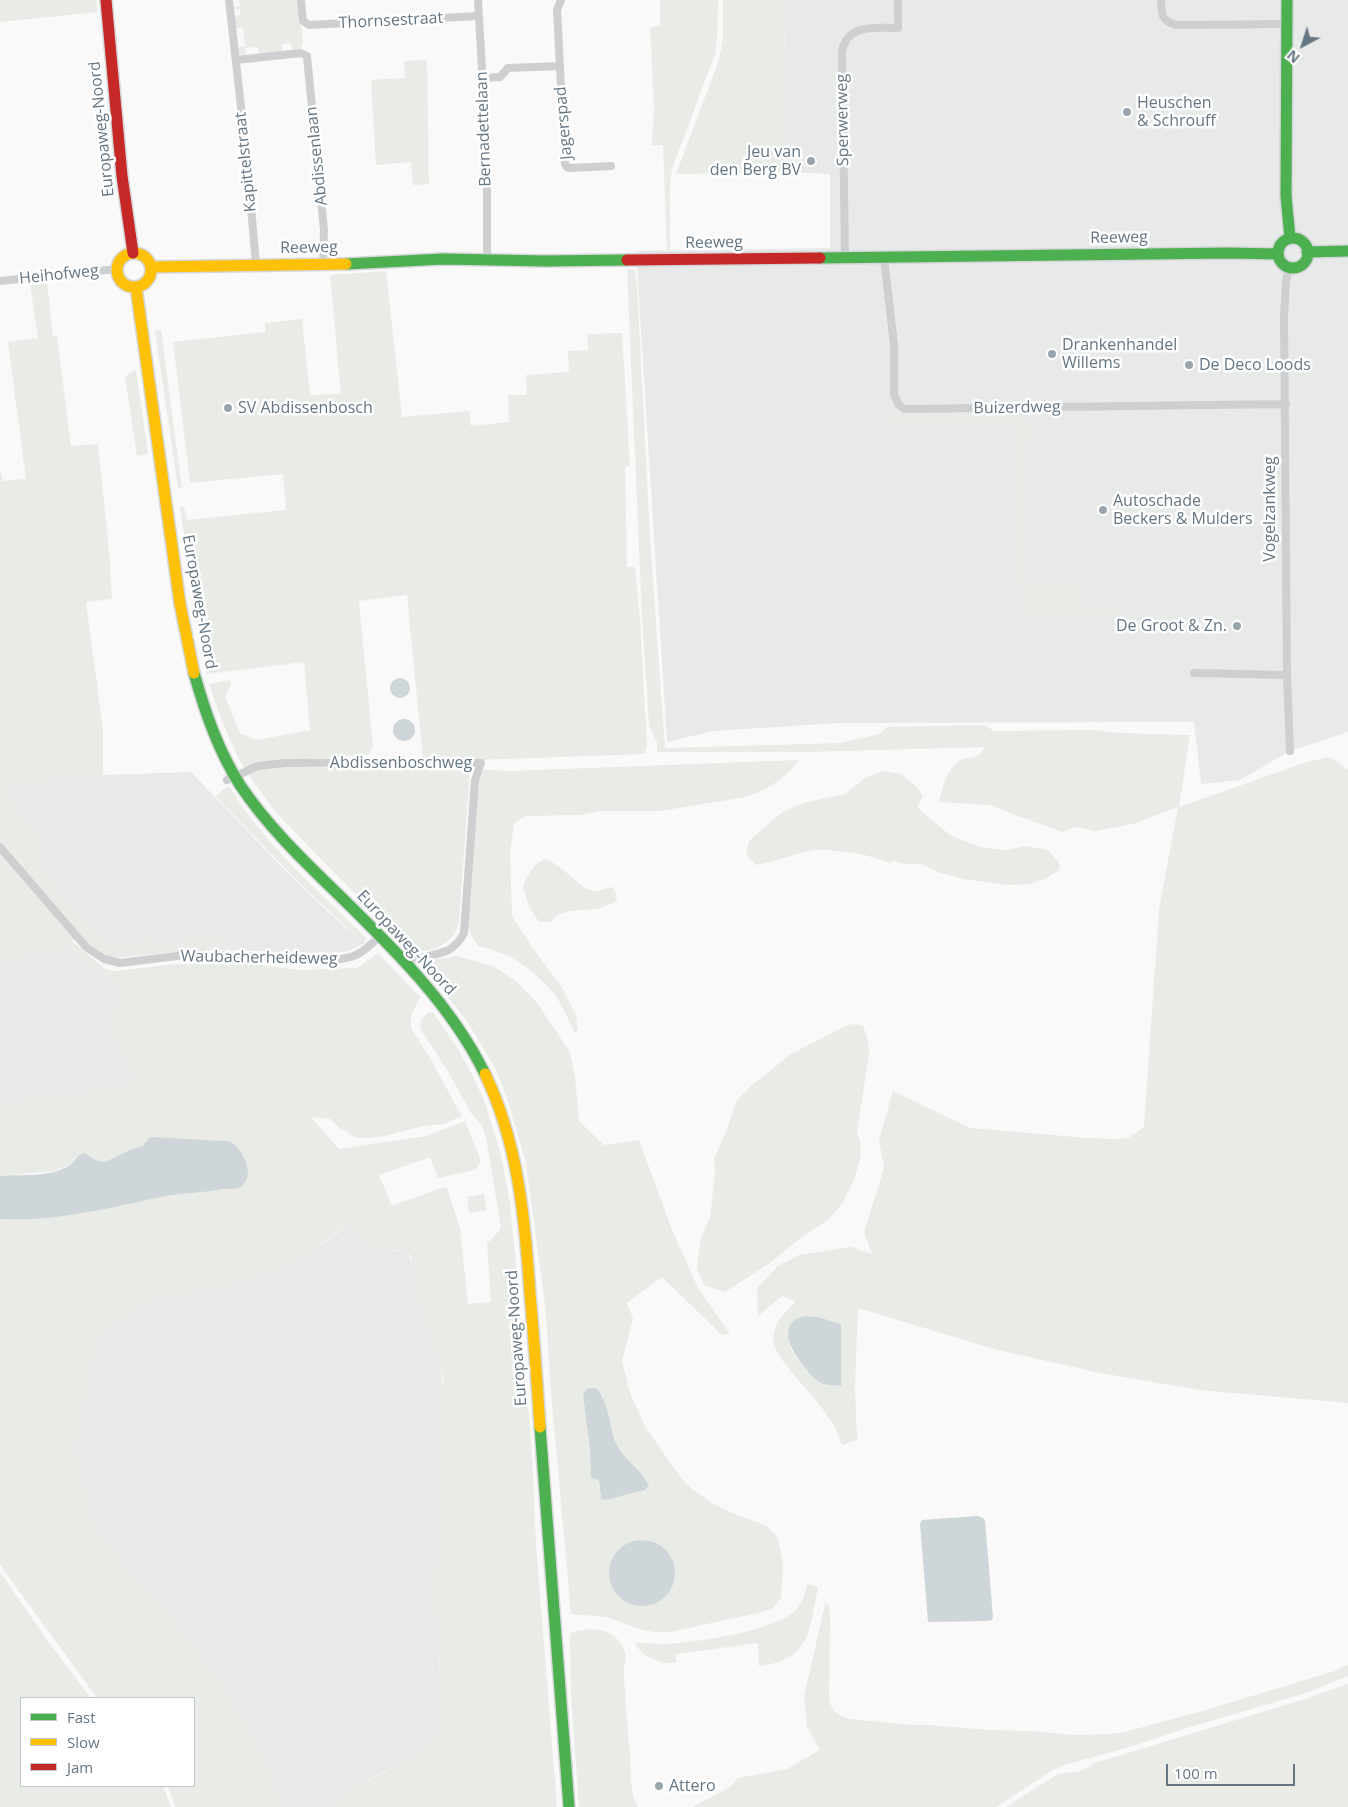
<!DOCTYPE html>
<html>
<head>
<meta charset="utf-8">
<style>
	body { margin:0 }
	#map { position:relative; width:1348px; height:1807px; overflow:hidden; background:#f9f9f9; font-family:"Open Sans",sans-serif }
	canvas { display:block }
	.legend { position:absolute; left:20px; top:1697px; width:175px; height:90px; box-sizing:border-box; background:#fff; border:1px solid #c1c8cd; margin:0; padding:6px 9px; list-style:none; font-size:15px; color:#657683 }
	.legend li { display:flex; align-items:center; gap:10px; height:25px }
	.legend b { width:25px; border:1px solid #c1c8cd }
	.north { position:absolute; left:1278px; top:20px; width:50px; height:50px; -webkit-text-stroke:4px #fff; paint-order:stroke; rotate:220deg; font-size:14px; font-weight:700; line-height:20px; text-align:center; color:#657683 }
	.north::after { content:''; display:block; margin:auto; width:18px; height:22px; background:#657683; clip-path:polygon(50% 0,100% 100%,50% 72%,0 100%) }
	.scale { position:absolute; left:1166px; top:1764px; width:129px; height:22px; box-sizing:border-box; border:2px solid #657683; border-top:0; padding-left:6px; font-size:15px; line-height:18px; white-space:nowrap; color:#657683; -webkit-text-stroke:4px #fff; paint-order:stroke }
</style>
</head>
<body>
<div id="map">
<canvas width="1348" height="1807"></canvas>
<ul class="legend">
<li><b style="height:6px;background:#4caf50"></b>Fast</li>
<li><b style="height:6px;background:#ffc107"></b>Slow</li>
<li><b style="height:6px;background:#c62828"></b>Jam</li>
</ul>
<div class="north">N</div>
<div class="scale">100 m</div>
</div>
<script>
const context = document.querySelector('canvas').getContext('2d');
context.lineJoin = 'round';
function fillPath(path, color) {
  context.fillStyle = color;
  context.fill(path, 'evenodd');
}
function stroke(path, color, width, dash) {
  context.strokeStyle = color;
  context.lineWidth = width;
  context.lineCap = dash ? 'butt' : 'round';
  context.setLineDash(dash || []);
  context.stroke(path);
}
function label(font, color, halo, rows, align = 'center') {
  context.font = font + ' "Open Sans",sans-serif';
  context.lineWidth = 5;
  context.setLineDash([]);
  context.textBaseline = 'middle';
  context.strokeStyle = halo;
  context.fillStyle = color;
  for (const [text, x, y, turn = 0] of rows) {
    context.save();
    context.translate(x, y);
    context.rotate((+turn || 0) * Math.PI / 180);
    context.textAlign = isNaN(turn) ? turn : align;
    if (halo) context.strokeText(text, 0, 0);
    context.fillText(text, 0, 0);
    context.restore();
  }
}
fillPath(new Path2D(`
	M785,0H1348V732L1290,751L1240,780L1201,784L1194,722L838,723L713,731L667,742L636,251L830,248V174L783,172Z
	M191,772L280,865L329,913L365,943L346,952L304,953L229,950L220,937L173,940L144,939L126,944L109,942L95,934L81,919L41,867L37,856L43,841L6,793L3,786L103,775Z
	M72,948L118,987L121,998L111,1010L136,1081L81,1093L50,1095L0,1103V962Z
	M346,1227L352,1229L366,1244L393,1251L405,1248L413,1264L418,1300L423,1322L440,1360L443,1388L438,1536L433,1595L439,1643L441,1728L437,1738L427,1748L420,1754L357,1785L336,1807H284L267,1763L229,1694L167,1612L128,1569L101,1533L93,1520L85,1494L76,1448L95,1346L108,1328L133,1311L155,1300L238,1284L266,1274L320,1246Z`), '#e8e9e9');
fillPath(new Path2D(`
	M0,0H96L98,12L0,22Z
	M233,0H298L303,44C300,50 298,50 292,51L291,43L282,44V52L259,54L258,47L245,48L246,56H242L238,53V47L245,46L243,28H236L234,16L240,15V9H234V7L240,6L239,0Z
	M660,0H718L717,38L715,54L672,169L670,182V250H667L663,145H652L654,108L650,27L660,26Z
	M723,0H785L783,172L676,174L719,60L723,39Z
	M427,60L429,184L413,185L411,162L376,165L371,80L405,78L404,61Z
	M1329,238H1348V245L1316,246L1313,243Z
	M627,269L635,270L637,286L650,537L665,748L841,743L879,734L887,727L985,725L994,731L1095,730L1119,733L1190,735L1179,807L1304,763L1329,757L1348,769V1403L1200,1390L1100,1373L994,1349L858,1308L855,1385L857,1440L842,1445C834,1416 809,1394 790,1370C784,1362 777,1354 774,1344C770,1328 784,1312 796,1302L782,1296L758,1316L757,1288L778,1266L799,1255L851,1247L872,1254L864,1232L884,1168L879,1140L893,1091L970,1128L1087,1138L1117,1139L1128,1138L1144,1127L1159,909L1178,807L1133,824L1095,831L1075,827L1062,832L989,805L939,802C942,790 947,769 958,762C969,754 975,763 985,747L806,752H657V742L649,726L642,616ZM805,1316L818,1317L841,1324L820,1383L797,1359L791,1349Z
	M386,271L402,417L469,411L471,426L509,422L508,395H527L526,375L569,372L568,351L588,350L587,334L622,333L630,466L625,467L627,567H635L640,621L647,746L645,754L477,760L423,759L407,595L359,601L373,747L368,755L345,756L260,763L245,770C229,741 219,714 209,684L230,680L231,685L225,696L240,733L257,740L310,730L304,662L207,674L198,629L180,507H184L187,520L286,510L283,474L190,483L173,342L265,332V323L302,319L310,395L341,394L330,275Z
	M47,282L53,336H57L71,446L98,444L109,550L112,599L87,602L86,603L103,729V775L3,786L6,793L43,841L37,856L41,867L81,919L95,934L109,941L126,944L144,939L173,940L220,937L229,950H196L114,958C101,956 91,947 82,938L72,941L105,969L115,971L176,964L246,963L299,970L357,968L378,953L420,997L411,1016V1028L428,1055L462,1116L444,1124L423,1126L385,1136L368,1138H357L340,1128L330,1119L311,1117L339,1149L427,1136L465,1121L481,1161L475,1170L438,1178L430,1157L379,1175L392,1206L443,1187L447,1188L460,1228L468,1304L491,1302L487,1243L494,1237L501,1228L486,1137L481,1124L471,1113L447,1070L420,1028L421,1019L429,1012H433L458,1049L472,1074L484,1100L501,1155L510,1203L520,1310L532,1454L536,1544L557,1807H336L357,1785L383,1773L427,1748L437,1738L441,1728L439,1643L433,1595L438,1536L443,1378L440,1360L423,1322L418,1300L412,1259L405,1248C387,1252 374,1253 361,1239C356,1234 352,1230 345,1227L304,1257L286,1267L238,1284L155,1300L133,1311L108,1328L95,1346L76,1448L85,1494L93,1520L101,1533L128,1569L167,1612L229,1694L267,1763L284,1807H175L168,1786H194V1698H97L0,1565V1219L80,1214L157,1197L224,1189H235L247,1172L244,1155L144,1146L130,1150L105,1162L98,1161L91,1156L76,1157L71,1164L54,1171L0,1176V1103L50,1095L81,1093L136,1081L118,1046L112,1029L111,1010L121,998L118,987L72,948L0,962V469L3,481L26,479L8,342L38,338L30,284Z
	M161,330L182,488H178L155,331Z
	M887,345L889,409L891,413L1018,414L1029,424L1027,583L1081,582V603L1085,608H1122L1120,615L1020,616L1015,425L884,424L883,346Z
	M136,370L148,454L137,456L125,377L132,371Z
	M799,760C787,778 765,791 745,797L660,811H599L580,815L525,816L514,824L510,854L512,916L532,947L561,986L576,1015L578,1029L575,1033C569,1021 563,1006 555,995C535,970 510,952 478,946L468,929L477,781L481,773L485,770L511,771Z
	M371,765L384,769L470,770L459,922C455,943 430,955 410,950L276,813L249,775L253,771L265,767Z
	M883,771L901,774L918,788L923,797L917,806L920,810L950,835L977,846L994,849L1007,850L1026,846L1048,850L1058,861L1060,866L1058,871L1043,880L1037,881L1032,884L1008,885L963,879L938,872L921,864H905L892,861L890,863C883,861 876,858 868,856C860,853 824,849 815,850C794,853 776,862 756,865L746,855L749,842L753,837L781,813L803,803L845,794L866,777Z
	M229,786C261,840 316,889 361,933L366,938L365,943C312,898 265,847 216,797L223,789Z
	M544,859C561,863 580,889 593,891C599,892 606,888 612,887L615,891L617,899L613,903L598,909L568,911L556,916L550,922H539L529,907L523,885L534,866Z
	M456,956L493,966L517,982L537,1003L570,1052L575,1077L579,1121L604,1145L639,1140L672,1230L698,1288L730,1334H721L662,1277L627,1303L633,1318L622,1361L631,1396L646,1428L681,1478L692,1489L713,1504L737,1515L765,1525L774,1533L778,1539L783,1563L781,1598L773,1608L758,1613L670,1632H654L639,1629L607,1617L571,1614L550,1381L546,1312L526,1163L506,1095L495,1068L467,1021L423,966L426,961ZM585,1391L602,1395L616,1443L622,1454L646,1480L645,1490L606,1500L600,1496L599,1480L591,1463L585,1409L583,1394Z
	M855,1024L863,1026C867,1035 869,1044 869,1054L857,1132L861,1146L860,1160L854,1179L842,1204L829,1219L798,1240L770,1263L725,1292L704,1285L697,1268L701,1238L710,1218L715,1173L714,1158L727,1130L736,1101L751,1086L791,1054L842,1028L848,1025Z
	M484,1194L486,1210L469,1213L467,1197Z
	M0,1572L52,1647L91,1698H21V1786H163L171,1807H0Z
	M807,1584L818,1587C809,1631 811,1660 759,1666L758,1643L676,1654V1663C659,1664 644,1658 635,1644C643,1641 655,1645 665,1644C694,1643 774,1631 795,1611C802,1604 805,1594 807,1584Z
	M825,1604L829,1605L830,1616L829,1700C832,1711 838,1716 850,1719L912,1725H930L989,1730L1030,1731L1074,1735L1110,1734L1125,1732L1209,1709L1335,1671L1348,1664V1676L1306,1693L1190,1727L1130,1747L1064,1765L1053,1770L996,1807H693L730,1787L738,1778L787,1769L820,1750L807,1727L804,1697Z
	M591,1629C604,1630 616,1634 623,1647C628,1657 623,1666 624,1676C625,1703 628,1730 630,1756C631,1773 629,1791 638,1807H579L571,1697L570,1634L575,1631Z
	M1348,1684V1807H1006L1058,1774L1081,1771L1095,1763L1305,1699Z`), '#e8ebe6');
fillPath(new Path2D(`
	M390 688a10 10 0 1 1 20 0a10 10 0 1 1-20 0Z
	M393 730a11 11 0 1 1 22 0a11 11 0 1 1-22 0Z
	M150,1137C169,1138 189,1139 208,1140C215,1141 225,1140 231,1142C243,1149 255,1174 243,1185C238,1190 230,1189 224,1189C202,1193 178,1193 156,1198C105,1209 53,1222 0,1219V1176C22,1174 50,1178 70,1165C75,1161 76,1156 84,1153L98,1161L105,1162L130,1150L143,1146Z
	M805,1316L818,1317L841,1324V1386C835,1385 826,1385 821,1383C816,1381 810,1374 807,1370C794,1355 773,1324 805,1316Z
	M591,1388H596C607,1397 610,1428 616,1443C623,1460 642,1469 649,1486L645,1490L606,1500L601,1499L599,1480L592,1478L591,1476L590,1451L583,1394L587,1389Z
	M977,1516L983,1518L985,1521L993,1617L992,1620L987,1621L928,1622L920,1524L922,1520Z
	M609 1573a33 33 0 1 1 66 0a33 33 0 1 1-66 0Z`), '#ced6d9');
const fast = new Path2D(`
	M1287,0L1286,196L1290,238
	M1278 253a15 15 0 1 1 30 0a15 15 0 1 1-30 0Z
	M1307,252L1348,251
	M820,258L1229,253L1278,254
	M346,264L443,259L545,261L627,260
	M194,673C205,712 218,750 240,785C268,827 306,863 342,898C395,950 452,1006 485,1074
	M540,1427L569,1807`);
const slow = new Path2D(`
	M117 270a17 17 0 1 1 34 0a17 17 0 1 1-34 0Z
	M151,267L346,264
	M136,287L180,604L194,673
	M485,1074C518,1142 525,1219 530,1294C534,1338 537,1383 540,1427`);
const jam = new Path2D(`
	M106,0L122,176L133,253
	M627,260L820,258`);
stroke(fast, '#d5d6d7', 14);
stroke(slow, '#d5d6d7', 14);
stroke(jam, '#d5d6d7', 14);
stroke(new Path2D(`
	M229,0L247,160L256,265
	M301,0L303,21L309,25L478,16
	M478,0L487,155V259
	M561,0L557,10L565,164L567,167L571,168L611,166
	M1161,0C1161,14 1162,22 1177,25L1287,24
	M236,60L301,53L307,56L324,230L323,264
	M483,78L500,77L508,68L560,66
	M845,258L842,52C847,23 875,28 898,28V0
	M884,258L894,345V395L899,405L904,409L1286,404
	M1289,267L1286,282L1284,316L1287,675L1290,751
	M0,281L117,269
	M1194,673L1287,675
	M227,780L258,766L285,763L375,762L481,763L475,780L464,933C449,962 429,948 409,966
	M0,847L86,947L104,959L120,963L193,954L330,960C357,958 361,954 380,936`), '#cecfd0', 8);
stroke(fast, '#4caf50', 11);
stroke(slow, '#ffc107', 11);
stroke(jam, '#c62828', 11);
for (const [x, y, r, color] of [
	[1127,112,5,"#99a4ac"],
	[811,161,5,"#99a4ac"],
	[1052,354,5,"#99a4ac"],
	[1189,365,5,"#99a4ac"],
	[228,408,5,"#99a4ac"],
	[1103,510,5,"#99a4ac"],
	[1237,626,5,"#99a4ac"],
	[659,1786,5,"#99a4ac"]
]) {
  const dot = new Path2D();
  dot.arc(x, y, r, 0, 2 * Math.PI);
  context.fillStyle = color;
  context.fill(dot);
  stroke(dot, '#fff', 2);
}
label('16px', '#657683', '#fff', [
	["Thornsestraat",391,21,-3],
	["Sperwerweg",843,120,-91],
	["Jagerspad",564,123,-95],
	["Europaweg-Noord",102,129,-96],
	["Bernadettelaan",484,129,-92],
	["Abdissenlaan",317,156,-96],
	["Kapittelstraat",246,162,-96],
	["Reeweg",1119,238,-1],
	["Reeweg",714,243,-1],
	["Reeweg",309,248,-1],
	["Heihofweg",59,275,-6],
	["Buizerdweg",1017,408,-1],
	["Vogelzankweg",1270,509,-90],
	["Europaweg-Noord",199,602,80],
	["Abdissenboschweg",401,763],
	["Europaweg-Noord",406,943,47],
	["Waubacherheideweg",259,958,1],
	["Europaweg-Noord",517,1338,-94]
]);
label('16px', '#657683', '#fff', [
	["Heuschen",1137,103],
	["& Schrouff",1137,121],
	["Jeu van",801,152,"right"],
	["den Berg BV",801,170,"right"],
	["Drankenhandel",1062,345],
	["Willems",1062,363],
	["De Deco Loods",1199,365],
	["SV Abdissenbosch",238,408],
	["Autoschade",1113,501],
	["Beckers & Mulders",1113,519],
	["De Groot & Zn.",1227,626,"right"],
	["Attero",669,1786]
], 'left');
</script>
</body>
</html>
